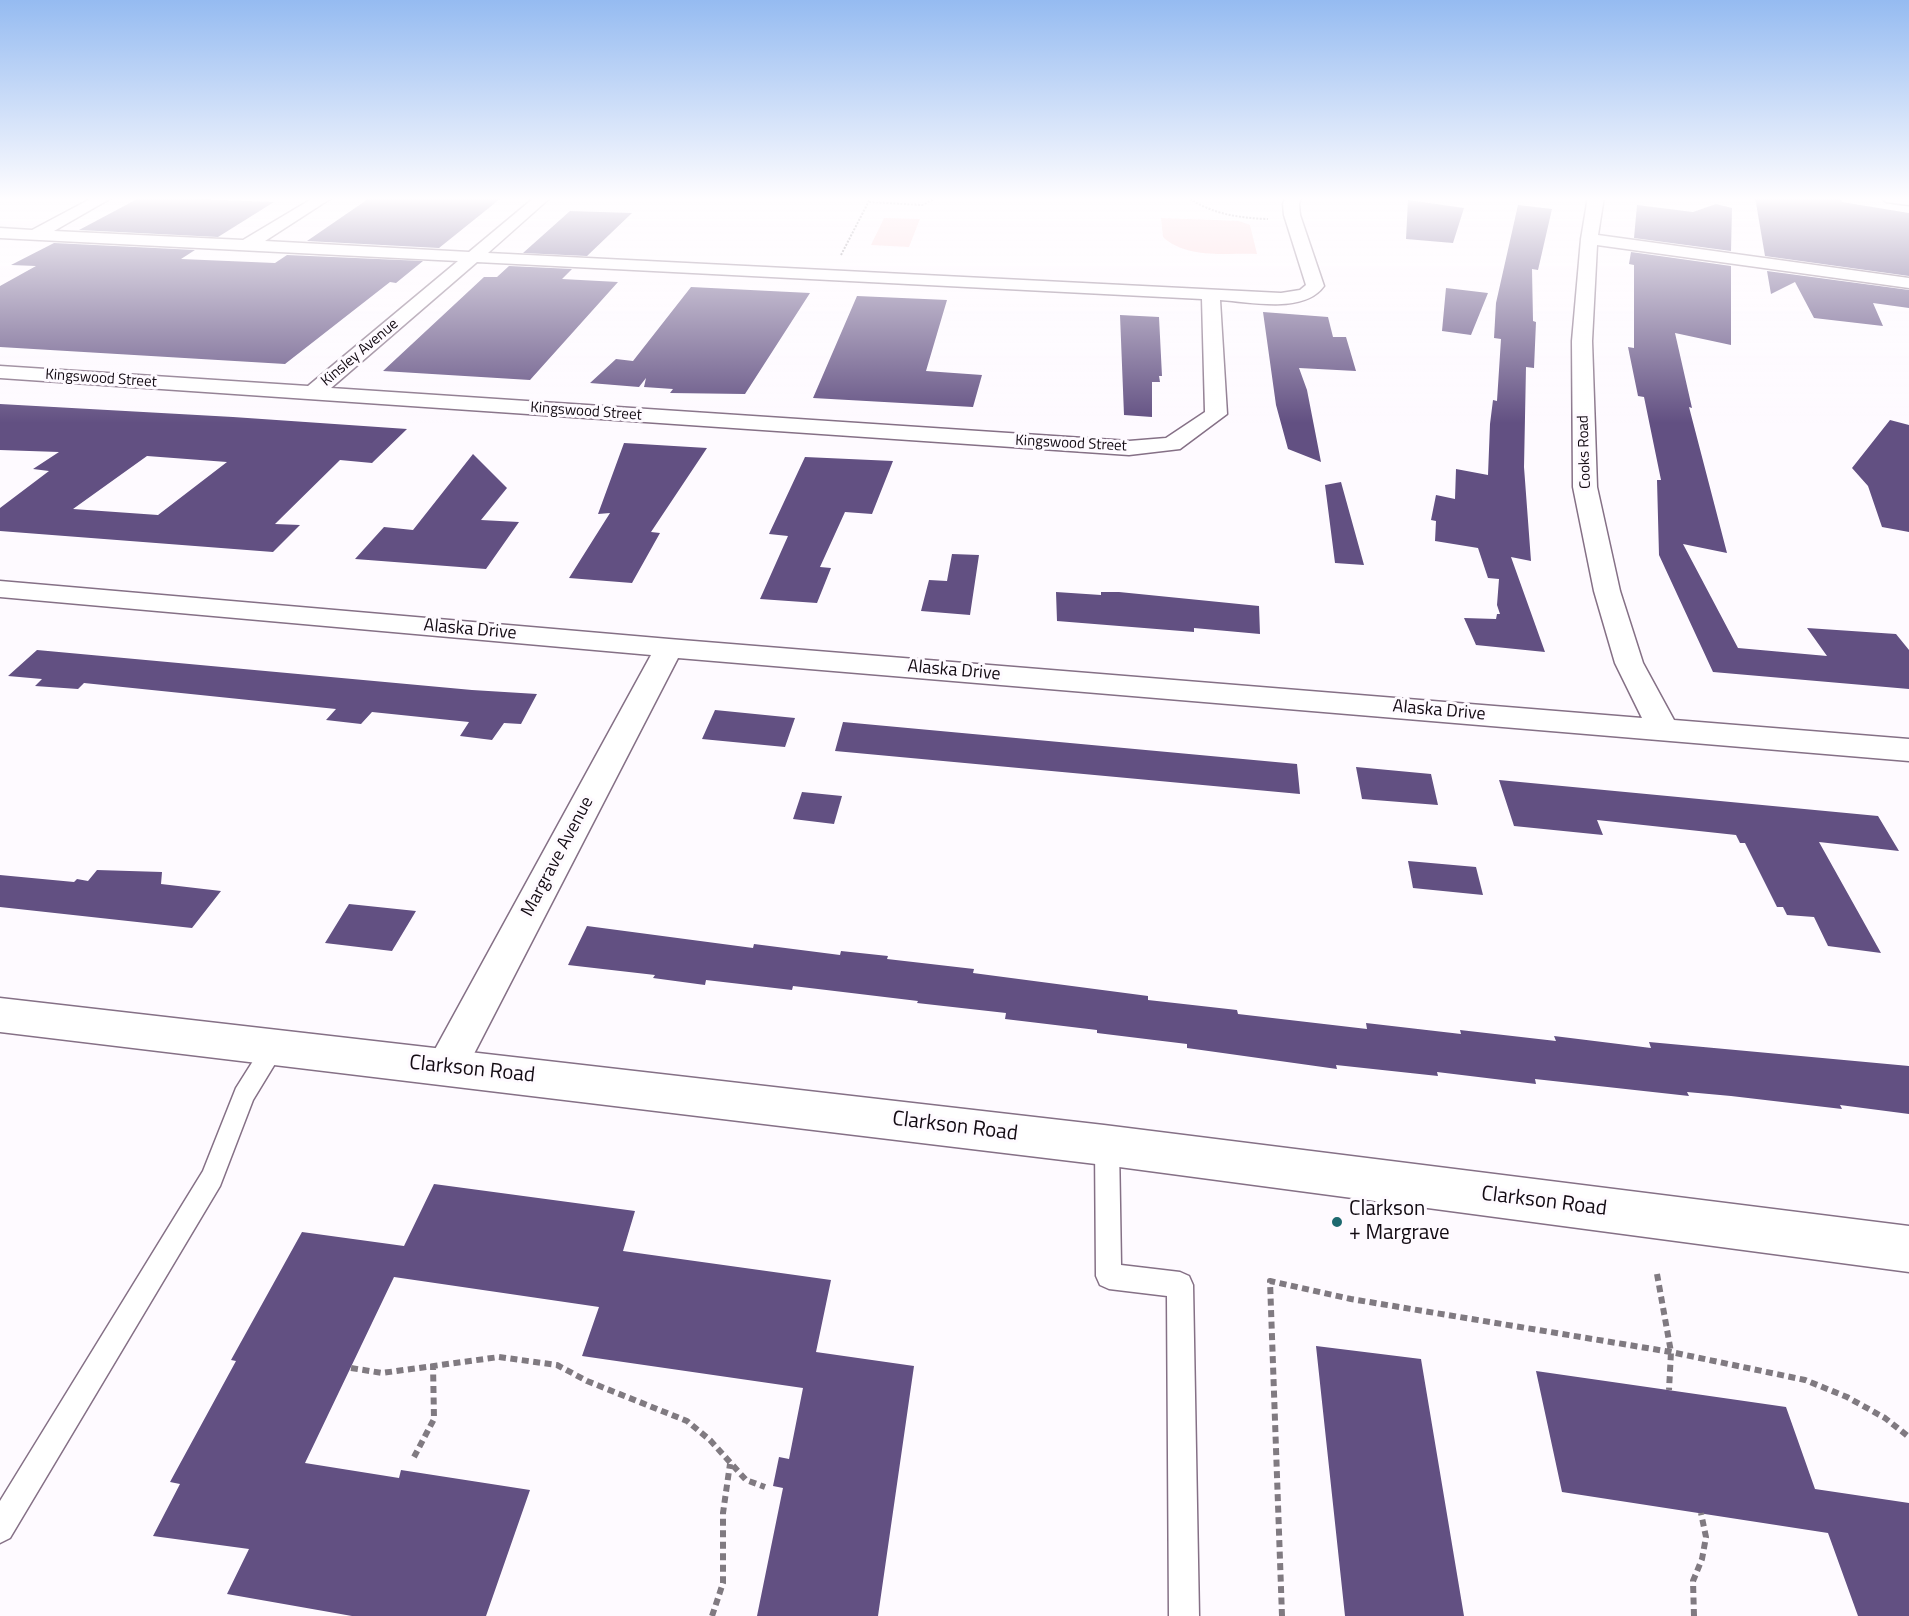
<!DOCTYPE html>
<html>
<head>
<meta charset="utf-8">
<style>
	body { margin:0 }
	canvas { display:block; background:#fefaff }
</style>
</head>
<body>
<canvas width="1909" height="1616"></canvas>
<script>
const context = document.querySelector('canvas').getContext('2d');
context.lineJoin = 'round';
function fillPath(path, color) {
  context.fillStyle = color;
  context.fill(path, 'evenodd');
}
function stroke(path, color, width, dash) {
  context.strokeStyle = color;
  context.lineWidth = width;
  context.lineCap = dash ? 'butt' : 'round';
  context.setLineDash(dash || []);
  context.stroke(path);
}
function label(font, color, halo, rows, align = 'center') {
  context.font = font + ' "Titillium Web",sans-serif';
  context.lineWidth = 6;
  context.setLineDash([]);
  context.textBaseline = 'middle';
  context.strokeStyle = halo;
  context.fillStyle = color;
  for (const [text, x, y, turn = 0] of rows) {
    context.save();
    context.translate(x, y);
    context.rotate((+turn || 0) * Math.PI / 180);
    context.textAlign = isNaN(turn) ? turn : align;
    if (halo) context.strokeText(text, 0, 0);
    context.fillText(text, 0, 0);
    context.restore();
  }
}
fillPath(new Path2D(`
	M884,218L920,219L909,247L871,245Z
	M1161,218L1239,221L1250,225L1257,254C1228,253 1186,259 1163,237Z`), '#fbd0d3');
fillPath(new Path2D(`
	M141,197L274,202L218,237L79,230Z
	M371,197H431L500,199L439,248L307,241Z
	M1755,197H1840L1842,202L1909,213V276L1765,256Z
	M1408,200L1464,208L1453,243L1406,239Z
	M1716,204L1732,208L1731,251L1634,238L1637,205L1693,212Z
	M1518,205L1552,209L1538,270L1532,269L1533,321L1536,322L1534,368L1526,367L1524,467L1531,561L1511,557L1545,652L1476,645L1464,618L1496,619L1497,614H1500L1497,605L1499,579L1488,578L1478,548L1435,541L1436,521L1431,520L1436,495L1455,499L1456,469L1488,475L1490,424L1493,400L1497,401L1501,339L1494,338L1496,303Z
	M570,211L632,213L587,256L523,253Z
	M54,243L195,250L181,259L275,263L287,255L423,261L396,283L390,282L285,364L0,347V286L36,266L11,265Z
	M1631,252L1731,266V345L1675,333L1692,408L1689,407L1727,553L1683,544L1738,648L1827,656L1807,628L1896,634L1909,650V689L1713,672L1659,555L1657,480H1661L1644,397L1638,396L1628,347L1634,348V265L1629,264Z
	M509,266L572,269L562,279L618,282L530,380L383,371L484,277H497Z
	M1767,271L1909,290V308L1873,303L1883,326L1814,318L1795,282L1771,294Z
	M691,287L810,293L745,394L670,393L673,389L644,387L646,378L639,387L590,383L616,359L633,361Z
	M1446,288L1488,293L1471,335L1442,331Z
	M857,296L947,300L926,371L982,375L973,407L813,398Z
	M1263,312L1328,317L1333,337H1346L1356,371L1299,368L1307,390L1321,462L1288,449L1276,405Z
	M1120,315L1159,317L1162,376H1159L1160,382H1152V417L1124,415Z
	M0,404L233,417L407,429L372,463L340,460L275,524L300,525L273,552L0,531V508L49,471L33,469L59,452L0,450ZM147,456L227,462L158,515L73,509Z
	M1890,420L1909,425V532L1882,527L1868,486L1852,468Z
	M624,443L707,448L651,532L660,533L632,583L569,578L610,513L598,514Z
	M473,454L507,488L481,520L519,522L486,569L355,559L384,527L413,530Z
	M805,457L893,461L872,514L845,512L820,567L831,568L817,603L760,599L788,536L769,534Z
	M1341,482L1364,565L1335,563L1325,485Z
	M952,554L979,555L970,615L921,611L929,580L947,581Z
	M1056,592L1101,595V592H1119L1259,606L1260,634L1194,628V632L1057,621Z
	M37,650L472,690L537,694L521,724L504,723L492,740L460,736L469,722L372,712L361,724L326,720L336,709L84,683L78,689L35,686L42,679L8,676Z
	M715,710L795,718L785,747L702,739Z
	M843,722L1297,764L1300,794L835,751Z
	M1356,767L1431,774L1438,805L1362,799Z
	M1499,780L1878,816L1899,851L1819,842L1881,953L1828,946L1814,917L1787,915L1783,907H1777L1745,843H1740L1736,835L1597,820L1603,835L1514,826Z
	M802,792L842,796L834,824L793,819Z
	M1408,861L1476,867L1483,895L1413,888Z
	M97,870L162,872L161,884L221,891L192,928L0,907V875L74,882L77,879L88,881Z
	M349,904L416,911L392,951L325,943Z
	M587,926L753,948L754,944L840,955L841,951L888,956L887,959L974,969L973,973L1148,996V1000L1237,1010L1238,1014L1367,1029L1366,1023L1461,1034L1460,1030L1556,1041L1554,1036L1651,1048L1649,1042L1909,1066V1114L1840,1105L1842,1109L1731,1096L1687,1092L1689,1096L1535,1079L1536,1084L1437,1072L1438,1076L1336,1065L1337,1069L1187,1048V1044L1097,1033V1030L1005,1019L1006,1013L917,1003L918,1001L793,986L792,990L706,980L705,985L653,978L655,975L568,965Z
	M434,1184L635,1211L623,1251L831,1280L816,1352L914,1366L878,1616H757L783,1488L773,1486L779,1457L789,1459L803,1388L582,1356L599,1307L394,1277L305,1463L399,1478L401,1470L530,1490L486,1616H352L227,1594L249,1549L153,1536L180,1484L170,1482L236,1361L231,1360L302,1232L404,1246Z
	M1316,1346L1421,1359L1464,1616H1345Z
	M1536,1371L1786,1407L1815,1489L1909,1503V1616H1858L1828,1533L1562,1492Z`), '#625082');
const service = new Path2D(`
	M273,1039L281,1042L284,1049L253,1100L220,1186L10,1538L0,1543V1501L203,1171L236,1088L265,1042Z
	M1107,1134L1115,1137L1119,1145L1121,1265L1180,1272L1189,1276L1193,1285L1199,1616H1169L1167,1296L1109,1289L1100,1285L1096,1276L1095,1145L1099,1137Z`);
const minor = new Path2D(`
	M94,197H113L54,231L243,240L315,197H333L265,241L469,252L535,197H551L488,253L1281,293L1300,290L1306,285L1284,215L1283,204L1286,197H1301L1299,204L1300,215L1324,286C1304,314 1251,302 1220,300L1227,414L1180,449L1129,455L0,378V366L308,386L458,261L0,238V228L32,230ZM477,262L1202,299L1205,412L1166,438L1129,441L331,388Z
	M1588,197H1604L1598,235L1909,278V288L1597,245L1592,341L1597,487L1620,591L1643,663L1674,720L1909,739V761L678,658L461,1079L447,1084L433,1079L427,1066L433,1053L651,655L0,597V581L669,639L1642,718L1615,663L1594,591L1573,487L1572,341L1581,239Z
	M1879,197H1909V205L1886,202Z`);
const tertiary = new Path2D(`
	M0,998L1104,1125L1909,1226V1272L1104,1165L0,1032Z`);
stroke(service, '#857086', 3);
stroke(minor, '#857086', 3);
stroke(tertiary, '#857086', 3);
stroke(new Path2D(`
	M1187,197C1212,214 1238,218 1268,219
	M869,202L922,205L932,200L930,197
	M841,255L871,197`), '#807a81', 2, [2, 1.5]);
stroke(new Path2D(`
	M1657,1274L1671,1352L1669,1390
	M351,1368L382,1373L499,1357L557,1365L587,1381L687,1421L710,1440L746,1480L765,1487
	M414,1457L434,1419L433,1364
	M712,1616L723,1583V1513L730,1464
	M1282,1616L1270,1281L1351,1299L1671,1352L1805,1380L1847,1397L1885,1418L1909,1437
	M1694,1616L1693,1581L1702,1559L1706,1537L1701,1513`), '#807a81', 6, [7, 4.5]);
fillPath(service, '#fff');
fillPath(minor, '#fff');
fillPath(tertiary, '#fff');
const sky = context.createLinearGradient(0, 0, 0, 423);
sky.addColorStop(0, '#95bbf1');
sky.addColorStop(0.47, '#fffdff');
sky.addColorStop(1, '#fffdff00');
context.fillStyle = sky;
context.fillRect(0, 0, 1909, 423);
for (const [x, y, r, color] of [
	[1337,1222,6,"#1d696f"]
]) {
  const dot = new Path2D();
  dot.arc(x, y, r, 0, 2 * Math.PI);
  context.fillStyle = color;
  context.fill(dot);
  stroke(dot, '#fefaff', 2);
}
label('15px', '#120a12', '#fefaff', [
	["Kinsley Avenue",360,353,-40],
	["Kingswood Street",101,379,4],
	["Kingswood Street",586,412,4],
	["Kingswood Street",1071,444,3],
	["Cooks Road",1585,452,-92]
]);
label('18px', '#120a12', '#fefaff', [
	["Alaska Drive",470,630,5],
	["Alaska Drive",954,671,5],
	["Alaska Drive",1439,711,5],
	["Margrave Avenue",558,857,-62]
]);
label('21px', '#120a12', '#fefaff', [
	["Clarkson Road",472,1070,6],
	["Clarkson Road",955,1127,7],
	["Clarkson Road",1544,1202,7]
]);
label('21px', '#120a12', '#fefaff', [
	["Clarkson",1349,1210],
	["+ Margrave",1349,1234]
], 'left');
</script>
</body>
</html>
